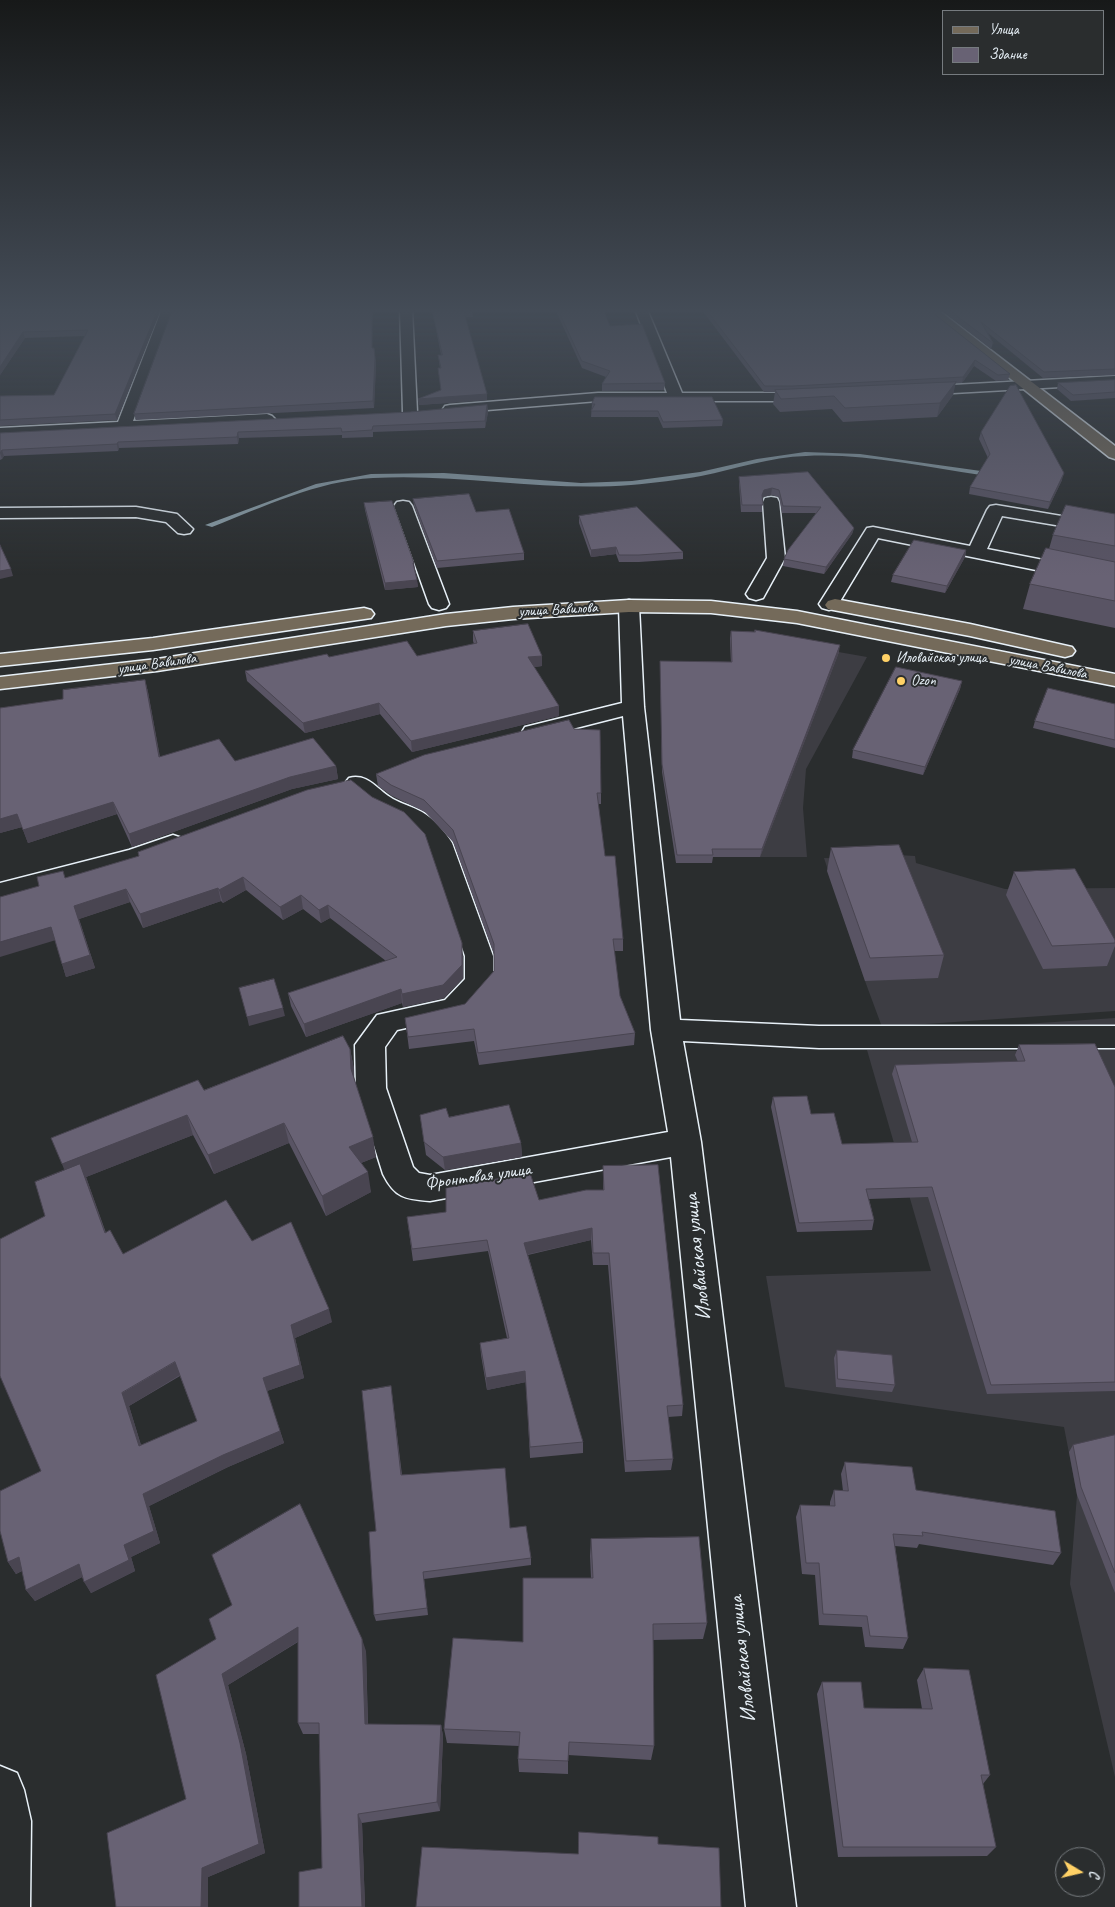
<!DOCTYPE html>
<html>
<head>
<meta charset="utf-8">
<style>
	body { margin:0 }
	#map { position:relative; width:1115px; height:1907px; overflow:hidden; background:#2a2d2e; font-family:Caveat,sans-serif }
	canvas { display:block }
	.legend { position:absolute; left:942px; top:10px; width:162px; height:65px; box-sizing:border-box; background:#2a2d2e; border:1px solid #767b7f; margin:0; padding:6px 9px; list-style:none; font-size:15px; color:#e8f1f8 }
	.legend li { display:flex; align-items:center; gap:10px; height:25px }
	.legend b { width:25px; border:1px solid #767b7f }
	.north { position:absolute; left:1055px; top:1847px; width:50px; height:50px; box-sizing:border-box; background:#2a2d2e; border:1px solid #767b7f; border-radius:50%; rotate:99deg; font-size:14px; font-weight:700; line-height:20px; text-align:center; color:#e8f1f8 }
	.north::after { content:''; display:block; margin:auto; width:18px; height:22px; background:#ffd166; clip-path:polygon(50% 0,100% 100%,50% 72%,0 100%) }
</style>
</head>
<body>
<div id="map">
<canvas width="1115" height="1907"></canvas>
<ul class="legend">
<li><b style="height:6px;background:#746a5a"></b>Улица</li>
<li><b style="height:14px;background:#686274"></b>Здание</li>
</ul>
<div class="north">С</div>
</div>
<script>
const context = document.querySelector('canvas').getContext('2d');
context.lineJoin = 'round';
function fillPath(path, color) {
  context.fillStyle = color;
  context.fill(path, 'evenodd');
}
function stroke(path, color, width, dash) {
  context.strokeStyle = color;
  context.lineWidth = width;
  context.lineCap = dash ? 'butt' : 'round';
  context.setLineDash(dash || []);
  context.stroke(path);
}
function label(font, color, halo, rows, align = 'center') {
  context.font = font + ' Caveat,sans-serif';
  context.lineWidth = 4;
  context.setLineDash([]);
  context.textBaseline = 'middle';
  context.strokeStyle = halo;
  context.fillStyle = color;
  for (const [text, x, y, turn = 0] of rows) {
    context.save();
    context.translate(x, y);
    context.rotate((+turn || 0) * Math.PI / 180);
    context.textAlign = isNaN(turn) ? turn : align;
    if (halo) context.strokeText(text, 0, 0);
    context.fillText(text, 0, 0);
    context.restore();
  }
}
fillPath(new Path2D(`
	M730,638L770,640L867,657L806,769L803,808L807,857H744L734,754Z
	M865,853L915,856L916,863L1005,889L1115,888V1011L882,1027L865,981L824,858L865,859Z
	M1115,1018V1777L1070,1584L1077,1495L1064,1427L785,1387L766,1276L931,1271L867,1050L1019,1051L1009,1025Z`), '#3d3d43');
fillPath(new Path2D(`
	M805,452L860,454L981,471L984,473L981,475C923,467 864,453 806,456C770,457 736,469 701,476C679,480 654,483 631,485C545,492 459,473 373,478C317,481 263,507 212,527L205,525L316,484L371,474L444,473L581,483L632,481L700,472L757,459Z`), '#8b9fa8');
const minor = new Path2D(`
	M162,309H174L133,421L267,414L272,416L275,419L272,422L0,438V428L118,422Z
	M400,309H412L417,412L415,415H405L403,412Z
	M635,309H647L682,393H811L816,394L818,397L816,400L811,401H598L450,413L445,412L443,409L445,406L450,405L598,393H667Z
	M1115,376V384L917,395L912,394L910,391L912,388L917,387Z
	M771,497L777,498L779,502L785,558L763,598L756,600L749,598L746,594L767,558L763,502L765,498Z
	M403,501L409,502L412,506L449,604L446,608L439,610L432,608L429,604L394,506L397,502Z
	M996,505L1115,525V535L1002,516L987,549L1115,574V586L878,538L836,608L829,610L822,608L819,604L867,528L873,527L970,546L987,510L990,506Z
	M136,507L177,514L193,529L190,533L184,534L178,533L166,522L136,517L0,518V508Z
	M629,600L636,602L639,606L644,707L680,1020L819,1026H1115V1048H819L683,1041L701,1142L796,1907H746L671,1157L430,1201C405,1199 395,1198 383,1174L356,1088L355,1045L377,1015L445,1000L465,979V956L428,846L406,823L375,808L349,788L345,783L349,778C368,773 377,790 393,799C402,804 413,807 422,812C433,818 446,833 452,843L493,956V982L464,1015L397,1030L385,1047L386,1088L413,1167L419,1173L430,1175L668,1132L651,1030L623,716L533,739L525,737L522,732L525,727L622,703L619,606L622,602Z
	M173,835L182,838L185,843L182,848L146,862L0,899V883L129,850Z
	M0,1766L17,1773L24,1790L31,1821L30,1907H0Z`);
const major = new Path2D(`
	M923,309H937L1115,446V459L1109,457Z
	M835,599L970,624L1072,647L1075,651L1072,655L1065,657L970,636L828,609L825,605L828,601Z
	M629,600L711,601L797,611L1115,674V686L797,623L711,613L629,612L513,619L446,626L157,671L0,689V677L157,659L446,614L513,607Z
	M364,608L371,610L374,614L371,618L153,650L0,666V654L153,638Z`);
stroke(minor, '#e8f1f8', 3);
stroke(major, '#e8f1f8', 3);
fillPath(minor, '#2a2d2e');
fillPath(major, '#746a5a');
fillPath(new Path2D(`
	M0,309H161L117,420L0,426V396L54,395L85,336L25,338L0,375Z
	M432,309H472L473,317H465L487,394V400L419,405L418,399L441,390L438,368H440L438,355H441Z
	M555,309H603L610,326L665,383L664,390L602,391V384L606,377L582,368Z
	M701,309H928L1010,374L1008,380L996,381L974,366L962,383H955L953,395L937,417L843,422L832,409L780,412L773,404L775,392H764Z
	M940,309H1115V375L1043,378L988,333L993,343L991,349Z
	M372,348H374L376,364L374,408L136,420L134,414Z
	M1115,380V398L1071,401L1057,389L1058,383Z
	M595,397L723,420L722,426L663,428L658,417H591L592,404Z
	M487,405L488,412L485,428L373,432V437L342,438V435L239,438L238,444L119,448L118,451L4,456L2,459L0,460V433L410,412Z
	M981,432L1062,480L1048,509L969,494L970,487L988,458L979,439Z
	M808,472L854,528L852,534L824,574L783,566L784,559L816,513H782L779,497L771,495L763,497L762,500V512H741L739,484V477Z
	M413,499L476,512L524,553V560L437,568L414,506Z
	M364,503L414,563L418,587L385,590L365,510Z
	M1115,514V628L1023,609L1030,584L1049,549L1053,535Z
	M579,516L683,552V559L639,562H619L616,554L591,557L579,523Z
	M966,550L965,557L945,593L891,582L893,575Z
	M755,630L839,652L760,857H713L712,863H676L662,772L660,661L731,662L730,638L731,631L754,632Z
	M473,631L542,656V666L534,667L559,716L412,752L380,714L305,733L247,681L245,671L417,656L474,644L473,641Z
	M145,680L148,692L160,757L336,766L338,779L292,789L132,847L117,814L28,843L22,827L0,833V708L63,699Z
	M962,681L960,689L923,775L852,758L853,750Z
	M1115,704V748L1033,728L1035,721Z
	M376,774L601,793V804H598L605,856L623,939V951H614L620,996L635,1033L634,1045L479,1065L474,1041L409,1049L405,1018L465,1004L494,971V954L453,842L425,812L392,796L378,786Z
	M307,790L463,956V978L444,998L403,1007L402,1003L306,1037L291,1006L288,993L386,961L330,918L321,923L303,909L283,920L246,890L223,903L221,901L143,928L130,902L79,919L95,968L66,977L55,940L65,878L139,856L138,852Z
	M831,848L944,955L938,978L865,981L827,871Z
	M1014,872L1115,940V946L1107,966L1043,969L1006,895Z
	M1019,1045L1115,1087V1391L987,1394L928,1197L869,1199L874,1220L872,1230L797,1232L771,1107L773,1097L811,1114L842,1144L912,1142L892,1074L895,1065L1018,1062L1015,1055Z
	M350,1049L354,1069V1078L376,1157L361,1163L371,1192L326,1216L289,1143L214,1174L193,1135L86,1177L106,1233L123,1254L252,1241L332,1322L295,1338L304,1378L267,1391L284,1443L228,1467L149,1506L160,1543L131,1557L135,1571L91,1593L82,1577L35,1601L26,1590L22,1571L16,1574L8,1562L41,1471L45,1216L65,1171L204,1090ZM180,1376L197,1421L141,1445L129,1406Z
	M420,1115L449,1117L521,1143L522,1157L445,1170L426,1155Z
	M603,1166L683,1405L682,1416L668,1417L673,1459L671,1470L625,1472L608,1265H593L591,1240L528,1255L583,1442V1453L530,1458L526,1382L487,1390L481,1355L480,1343L507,1338L488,1251L413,1261L407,1217L539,1200L603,1190Z
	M837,1350L895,1385L892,1392L836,1387L834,1358Z
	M392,1394L402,1475L510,1528L531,1558V1565L424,1579L428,1615L376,1621L374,1615L376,1531Z
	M1115,1435V1593L1077,1495L1069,1452L1073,1445Z
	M845,1462L916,1490L1061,1553L1053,1565L919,1544L917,1548L895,1546L908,1638L903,1649L865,1647L862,1627L819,1625L815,1575L802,1574L796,1517L800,1505L830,1506V1502L834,1490L843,1491L841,1474Z
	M591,1539L707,1623L703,1639L653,1640L654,1746L651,1760L568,1755V1774L519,1772L518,1759L519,1746L447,1743L444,1729L523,1642L591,1578L590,1556Z
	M209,1619L366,1651L368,1724L441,1725L443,1736L440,1811L362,1823L365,1907H299L322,1868L319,1734H303L298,1723V1642L228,1685L246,1754L265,1853L208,1877V1907H116L186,1799L216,1639Z
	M924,1668L990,1775L983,1784L996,1847L987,1856L838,1857L817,1694L822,1682L864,1708L922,1709L917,1680Z`), '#595464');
fillPath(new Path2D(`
	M158,309H161L117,420L115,414Z
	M372,309H373L372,354Z
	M23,332L25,338L0,375V367Z
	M375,358L376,364L374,408L373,401Z
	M975,360L974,366L962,383L963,377Z
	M956,382L953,395L937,417L940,403Z
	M487,394V400L419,405L418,399Z
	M487,405L488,412L485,428V421Z
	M238,432L239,438L238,444L237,437Z
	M118,442L119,448L118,451L117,444Z
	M2,450L4,456L2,459L0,453Z
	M1064,473L1062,480L1048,509L1050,502Z
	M772,488L771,495L763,497L761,502L762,495L764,490Z
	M854,528L852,534L824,574L826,567Z
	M616,547V554L591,557V550Z
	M966,550L965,557L945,593L947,586Z
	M11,569L13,576L0,579V571Z
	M417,580L418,587L385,590V583Z
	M840,645L839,652L760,857L762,849Z
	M542,656V666L528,668V657Z
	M145,680L148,692L162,770L159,757Z
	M962,681L960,689L923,775L925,767Z
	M379,703L380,714L305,733L303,723Z
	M559,706V716L412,752L411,741Z
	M336,766L338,779L292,789L132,847L129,834L290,777Z
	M113,802L117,814L28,843L23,830Z
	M17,814L22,827L0,833V819Z
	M243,877L246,890L223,903L219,890Z
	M218,888L221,901L143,928L140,914Z
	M126,889L130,902L79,919L95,968L66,977L62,964L74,906Z
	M301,895L303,909L283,920L280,907Z
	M328,905L330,918L321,923L319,910Z
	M51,927L56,940L0,957V942Z
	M462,943L463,978L444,998L403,1007L402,994Z
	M401,989L402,1003L306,1037L304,1024Z
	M283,1008L285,1016L249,1026L247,1017Z
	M350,1049L354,1069V1089L351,1069Z
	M187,1115L193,1135L86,1177L110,1247L70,1184L62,1164Z
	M284,1123L289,1143L214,1174L208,1155Z
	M373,1137L376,1157L353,1166L349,1147Z
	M521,1143L522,1157L445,1170L443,1157Z
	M368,1172L371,1192L326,1216L322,1196Z
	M592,1228L591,1240L525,1255L524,1243Z
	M329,1309L332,1322L295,1338L304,1378L267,1391L263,1378L291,1325Z
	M175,1362L180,1375L129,1406L145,1459L139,1446L122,1393Z
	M525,1371L526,1382L487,1390L486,1378Z
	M280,1431L284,1443L228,1467L149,1506L160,1543L131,1557L135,1571L91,1593L84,1582L124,1545L143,1494L223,1455Z
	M19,1557L27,1568L16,1574L8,1562Z
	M79,1564L86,1575L35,1601L26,1590Z
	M298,1627L302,1639L228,1685L246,1754L265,1853L208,1877V1907H201L202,1868L222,1674Z
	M362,1639L366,1651L368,1735L365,1724Z
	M441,1725L443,1736L440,1811L437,1802Z
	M358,1814L362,1823L365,1907H362Z`), '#494551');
const building = new Path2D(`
	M0,309H158L115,414L0,420V396L54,395L88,330L23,332L0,367Z
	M173,309H372V348H374L375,358L373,401L134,414Z
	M432,309H472L473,311L464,312L487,394L418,399L441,390L438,368H441L438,355H442Z
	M558,309H603L610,326L642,324L665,383L602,384L610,371L582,361Z
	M706,309H928L1010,374L998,375L975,360L963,377L793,386H765Z
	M948,309H1115V369L1044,372L981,322L993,343Z
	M1115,380V392L1073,395L1058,383Z
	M956,382L940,403L845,408L834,396L781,399L775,390Z
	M1016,385L1064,473L1050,502L970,487L990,454L981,432L1010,386Z
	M595,397H712L723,420L663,422L658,411H591L595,404H592Z
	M487,405L485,421L373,426L372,430L342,432L341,428L238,432L237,437L118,442L117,444L2,450L0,453V433L410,412Z
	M808,472L854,528L826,567L784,559L788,550L821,507L783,506L779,490L772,488L764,490L762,495L763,505H742L739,477Z
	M469,494L476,512L509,509L524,553L437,561L413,499Z
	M392,501L414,563H413L417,580L385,583L364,503Z
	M1066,505L1115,514V546L1053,535Z
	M637,507L683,552L639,555H619L616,547L591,550L579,516Z
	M914,540L966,550L947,586L893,575Z
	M0,545L11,569L0,571Z
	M1046,548L1115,562V601L1030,584Z
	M528,624L542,656L528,657L559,706L411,741L379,703L303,723L245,671L327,654L329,657L407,641L417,656L477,643L473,631Z
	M755,630L840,645L762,849H712L713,855H677L662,764L660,661L732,662L731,631L755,632Z
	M896,667L962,681L925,767L853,750Z
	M145,680L159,757L219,739L235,761L313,738L336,766L290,777L129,834L113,802L23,830L17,814L0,819V708L63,699V690Z
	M1048,688L1115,704V740L1035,721Z
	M569,720L574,729L600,730L601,793H597L605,856H615L623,939H613L620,996L635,1033L478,1053L474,1029L408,1037L405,1018L465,1004L494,971V944L453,830L424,800L391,785L376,774L424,755Z
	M351,780L372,797L404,812L425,834L462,943V965L443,985L402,994L401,989L304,1024L288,993L397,957L328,905L319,910L301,895L280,907L243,877L219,890L218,888L140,914L126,889L74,906L90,955L62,964L51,927L0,942V897L39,886L37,877L63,871L65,878L139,856L138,852L307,790Z
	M899,845L944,955L870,958L831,848Z
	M1075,869L1115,940V943L1052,946L1014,872Z
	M274,979L283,1008L247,1017L239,988Z
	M343,1036L350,1049L351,1069L373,1137L349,1147L368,1172L322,1196L284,1123L208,1155L187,1115L62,1164L51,1138L198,1080L204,1090Z
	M1095,1044L1115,1087V1382L991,1385L932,1187L866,1189L874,1220L799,1223L773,1097L807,1096L811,1114L834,1113L842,1144L918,1142L895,1065L1025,1061L1019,1045Z
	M509,1105L521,1143L443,1157L424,1142L420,1115L446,1108L449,1117Z
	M80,1164L105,1233L110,1230L123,1254L226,1200L252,1241L291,1222L329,1309L291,1325L300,1365L263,1378L280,1431L223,1455L143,1494L154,1531L124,1545L129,1560L84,1582L79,1564L26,1590L19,1557L8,1562L0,1531V1491L41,1471L0,1376V1239L45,1216L35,1182ZM175,1362L197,1421L139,1446L122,1393Z
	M658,1165L683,1405L667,1406L673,1459L626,1461L609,1253H593L592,1228L524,1243L583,1442L530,1447L525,1371L486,1378L480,1343L509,1338L487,1240L412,1249L407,1217L446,1212V1188L530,1173L539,1200L586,1190H604L603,1166Z
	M837,1350L892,1355L895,1385L838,1379Z
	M391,1386L401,1475L505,1468L510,1528L526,1526L531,1558L423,1572L427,1608L374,1615L369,1532L376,1531L362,1391Z
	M1115,1435V1573L1081,1487L1073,1445Z
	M845,1462L912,1467L916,1490L1055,1511L1061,1553L922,1532L923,1536L893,1534L908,1638L870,1636L867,1616L823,1614L819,1563H806L800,1505L835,1506L834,1490L848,1491Z
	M300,1504L362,1639L365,1724L441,1725L437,1802L358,1814L362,1907H299V1872L322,1868L319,1723H298V1627L222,1674L240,1743L259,1844L202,1868L201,1907H116L107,1833L186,1799L156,1675L216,1639L209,1619L232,1605L212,1555Z
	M699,1537L707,1623L653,1624L654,1746L569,1742L568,1761L518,1759L520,1732L444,1729L453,1638L523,1642V1578H593L591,1539Z
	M924,1668L969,1670L990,1775H981L996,1847H843L822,1682H861L864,1708L932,1709Z
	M579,1832L658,1837V1844L719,1848L721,1907H416L422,1847L578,1854Z`);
fillPath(building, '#686274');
stroke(building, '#494551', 1);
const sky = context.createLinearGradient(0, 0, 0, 576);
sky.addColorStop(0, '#171919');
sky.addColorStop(0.54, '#444c57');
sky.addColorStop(1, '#444c5700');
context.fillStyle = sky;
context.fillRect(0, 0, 1115, 576);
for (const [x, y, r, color] of [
	[886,658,5,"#ffd166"],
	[901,681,5,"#ffd166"]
]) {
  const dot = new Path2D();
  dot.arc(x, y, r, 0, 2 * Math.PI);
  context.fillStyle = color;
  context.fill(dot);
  stroke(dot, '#2a2d2e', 2);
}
label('15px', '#e8f1f8', '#2a2d2e', [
	["улица Вавилова",558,610,-3],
	["улица Вавилова",157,664,-8],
	["улица Вавилова",1048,667,11]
]);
label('15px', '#e8f1f8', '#2a2d2e', [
	["Иловайская улица",896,658],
	["Ozon",911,681]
], 'left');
label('18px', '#e8f1f8', '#2a2d2e', [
	["Фронтовая улица",478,1177,-8]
]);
label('21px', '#e8f1f8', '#2a2d2e', [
	["Иловайская улица",698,1257,-96],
	["Иловайская улица",743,1659,-96]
]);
</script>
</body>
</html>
